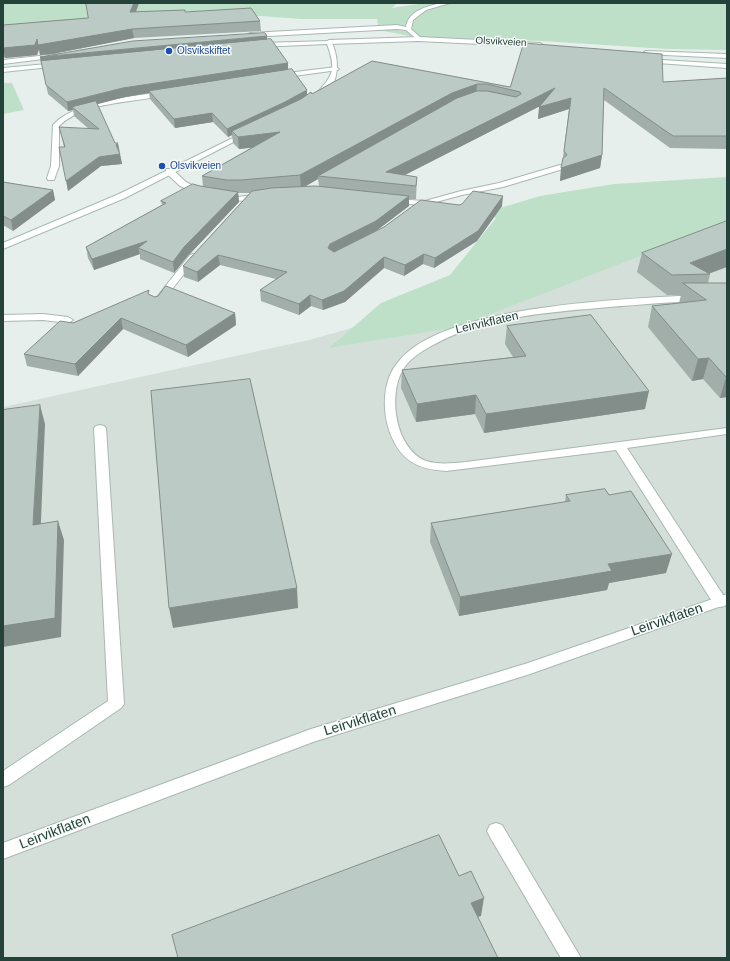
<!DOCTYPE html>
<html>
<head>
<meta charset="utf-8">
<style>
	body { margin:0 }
	#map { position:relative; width:730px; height:961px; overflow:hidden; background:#e6efeb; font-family:Helvetica,sans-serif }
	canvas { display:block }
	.frame { position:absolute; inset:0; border:4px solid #24423a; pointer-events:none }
</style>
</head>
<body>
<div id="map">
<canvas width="730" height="961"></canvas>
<div class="frame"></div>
</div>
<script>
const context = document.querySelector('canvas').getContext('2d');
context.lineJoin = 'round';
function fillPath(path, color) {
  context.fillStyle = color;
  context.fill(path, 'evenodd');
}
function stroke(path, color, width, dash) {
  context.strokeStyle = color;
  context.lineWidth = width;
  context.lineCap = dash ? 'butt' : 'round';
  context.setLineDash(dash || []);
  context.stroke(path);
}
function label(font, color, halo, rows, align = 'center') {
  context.font = font + ' Helvetica,sans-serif';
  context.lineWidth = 3;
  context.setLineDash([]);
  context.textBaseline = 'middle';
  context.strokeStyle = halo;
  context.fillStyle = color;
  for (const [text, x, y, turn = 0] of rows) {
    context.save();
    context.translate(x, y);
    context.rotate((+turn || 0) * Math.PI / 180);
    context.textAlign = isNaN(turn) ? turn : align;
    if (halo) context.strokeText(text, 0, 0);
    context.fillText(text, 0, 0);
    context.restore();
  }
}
fillPath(new Path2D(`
	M727,207V958H3V407L309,340L705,228Z`), '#d4dfda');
fillPath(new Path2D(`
	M3,3H397L392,8L424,3H727V50L667,49L542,41L414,37L379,30L377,19H302L260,16H248L198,11L139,13L3,31Z
	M3,83H12L24,110L3,114Z
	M727,177V222L458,327L329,348L381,303L450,275L496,218L480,214L540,196L614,184Z`), '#bfe0c8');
const service = new Path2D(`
	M646,59L727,64V68L644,62L643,61Z
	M678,296H727V302C687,300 648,304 609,307C552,312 486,316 435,344C424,350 411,357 404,368C387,393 395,449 426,461C439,465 453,463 466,462L727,428V434L627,448L725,598L727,602L725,606L720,607L715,606L616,450L446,471C417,469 401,461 390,433C382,410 382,380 399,361C443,307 610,300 678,296Z
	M100,425L104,426L106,428L124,704L121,708L9,785L3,787V771L108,701L94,428L96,426Z
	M496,823L502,825L581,958H561L490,837L487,831L490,825Z`);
const minor = new Path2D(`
	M441,3H450L426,10L413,20L411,29L422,39L419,41L406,30L397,29L250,37L247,35L250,33L397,25L406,27C409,10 426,7 441,3Z
	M57,54L60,56L59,57L3,64V60Z
	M336,67L339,69L338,70L279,78L276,76L279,74Z
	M164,92L166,93V95C133,103 85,101 59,126V166L54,180H48L47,178L51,166L53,125C72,102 134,96 164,92Z
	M560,165L564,167L563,169L503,187L462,195L425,205L394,203L390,201L394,199L425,201L461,191L499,183Z
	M166,169H172L186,182L207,193L203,195H200L180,186L166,173Z
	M220,194L238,197L260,194L264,196C255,204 231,200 220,198Z
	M193,254L197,257L163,301H157L155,299L157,297L190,255Z
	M43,314L68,317L73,320L68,323L43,320L3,321V315Z
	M727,594V604L530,674L313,742L3,859V843L311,729L528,663Z`);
const tertiary = new Path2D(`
	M419,37L540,43L543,45L540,47L419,41L329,44L326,42L329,40Z
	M646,51L727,54V58L644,54V52Z`);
const secondary = new Path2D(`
	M331,41C341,61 340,90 316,99L313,97C331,77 338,73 327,44L258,47L255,45L258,43Z
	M58,63L60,64V66L3,72V68Z
	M247,131L250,133L249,134L125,198L3,249V243L119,194Z`);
stroke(service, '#a8b8b2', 2);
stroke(minor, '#a8b8b2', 2);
stroke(tertiary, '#a8b8b2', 2);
stroke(secondary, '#a4bbb3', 2);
fillPath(service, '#fff');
fillPath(minor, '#fff');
fillPath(tertiary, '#fff');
fillPath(secondary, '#fff');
fillPath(new Path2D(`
	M86,3H139L136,12H185L260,21L261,31L134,38L52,54L40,55L39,49L37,55L5,58L3,56V25L88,18Z
	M267,40L288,63V70L307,95L312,94L372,61L510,87L663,82L727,78V149L670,148L604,100L602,155L600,168L560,181L569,109L538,119L540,106L405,175L417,177L416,199H409V206L376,231L459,205L502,206L477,241L434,268L423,264L404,276L384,268L345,302L323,310L311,306L299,315L261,301L260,290L276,279L220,265L198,282L184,277L183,266L250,193H238L239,202L186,258L174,273L140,259V254L94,270L88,258L86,247L162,205L161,201L200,186L203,187L202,176L251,148L239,149L233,143L232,135L228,137L213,122L175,128L150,99L149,93L125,97L97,104L120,154L122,164L101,166L68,191L64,147L59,127L89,129L74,116L73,110L68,111L48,94L40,57ZM318,179L319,186H305Z
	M3,182L53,190L55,200L13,231L3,225Z
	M642,253L710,274L708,283H727V397L720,398L703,379L692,381L648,327L652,306L679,303L681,295H667L637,272Z
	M150,295L155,297L235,313L236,325L188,357L123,329L78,376L27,366L24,354L73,323Z
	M507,326L645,409L484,433L475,414L416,422L401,388L402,370L513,357L505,344Z
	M566,495H609L666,573L609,583L607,590L459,616L430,542L431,523L565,502Z`), '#a1aea9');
fillPath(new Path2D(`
	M134,3H139L132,22L130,12Z
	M132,29L134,38L52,54L40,55L39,49L37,55L5,58L3,48L37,39Z
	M267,36V41L41,62L40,57Z
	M288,63V71L149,91V93L125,97L75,110L72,107L73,110L68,111L67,102L123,88Z
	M477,84L476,96L318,176V179L301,189L300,175L452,93Z
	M555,88L554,99L389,183L386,172Z
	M307,90V99L232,131V135L228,137L227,129Z
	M571,98L569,109L538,119L539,107Z
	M212,113L213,122L175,128L174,119Z
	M280,132L281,144L239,149L238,137Z
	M118,143L120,153L116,145Z
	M120,154L122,164L101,166L68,191L66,181L99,157Z
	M602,155L600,168L560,181L561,168Z
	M53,190L55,200L13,231L11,220Z
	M238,192L239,202L186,258L174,273L173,262L184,247Z
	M409,196V206L376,231L330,255L328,248L330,244Z
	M503,196L502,206L477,241L434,268L435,258Z
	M147,241L138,248L140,254L94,270L92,259Z
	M727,249V267L708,274L690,263Z
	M424,254L423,264L404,276L405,265Z
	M218,255L220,265L198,282L197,272Z
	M384,257V268L345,302L323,310L322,300Z
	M310,295L311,306L299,315V304Z
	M235,313L236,325L188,357L186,345Z
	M121,318L123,329L78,376L75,364Z
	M709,358L703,379L692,381L698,359Z
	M726,377H727V397L720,398Z
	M649,391L645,409L484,433L486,414Z
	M476,395L475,414L416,422L417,404Z
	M40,405L45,424L40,544L33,525Z
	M58,521L64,540L61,637L3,647V626Z
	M672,554L666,573L609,583L607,590L459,616L460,597L608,564Z
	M297,588L298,608L173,628L169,608Z
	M484,898L481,916L469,920L471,903Z`), '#838d89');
const building = new Path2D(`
	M86,3H134L130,12L185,10V12L251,8L260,21L132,29L50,43L38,45L37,39L35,45L3,48V25L88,18Z
	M265,33L267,36L40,57L133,41Z
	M271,39L288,63L123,88L67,102L46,85L41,61Z
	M524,43L662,54L663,82L727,78V136H673L604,88L602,155L561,168L563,158L567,155L564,151L571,98L539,107L555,88L386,172L417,177L416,186L318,176L457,98L477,91H487L516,97L521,94L520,92L487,84H477L452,93L300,175L241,180H226L202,176L280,132L238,137L232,131L301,99L311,92L312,94L372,61L510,87Z
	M292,69L307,90L285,102L227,129L212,113L174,119L149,91Z
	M96,101L115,143H118L116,145L120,154L99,157L66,181L59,147H65L59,127L99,129L72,107Z
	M3,182L53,190L11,220L3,216Z
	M193,184L200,186L238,192L184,247L173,262L138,248L147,241L92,259L86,247L166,203L161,201Z
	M316,186L409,196L376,221L330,244L328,248L334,252L384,227L421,200L459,205L462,204L473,191L503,196L478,231L435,258L424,254L405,265L384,257L344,291L322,300L310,295L299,304L260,290L287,272L218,255L197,272L183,266L252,191L272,188Z
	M727,221V249L690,263L710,274L672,275L642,253Z
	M683,283H727V377H726L709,358L698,359L652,306L706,300Z
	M166,286L235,313L186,345L121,318L75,364L24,354L60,321L73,323L149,290L148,294L155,297L158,296Z
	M591,315L649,391L486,414L476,395L417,404L402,370L526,356L507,326Z
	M250,379L297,588L169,608L151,391Z
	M40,405L33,525L58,521L55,618L3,626V410Z
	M605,489L609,495L631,491L672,554L608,564L612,571L460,597L431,523L570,501L566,495Z
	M439,835L459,876L471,871L484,898L471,903L498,958H178L172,935Z`);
fillPath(building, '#bbcac4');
stroke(building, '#838d89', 1);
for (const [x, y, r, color] of [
	[169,51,4,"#1a4fb4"],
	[162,166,4,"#1a4fb4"]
]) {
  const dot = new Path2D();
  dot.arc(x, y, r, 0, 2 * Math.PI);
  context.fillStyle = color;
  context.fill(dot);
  stroke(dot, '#f7fbf9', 1.5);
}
label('10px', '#24423a', '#f7fbf9', [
	["Olsvikveien",501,42,3]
]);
label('10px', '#164399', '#f7fbf9', [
	["Olsvikskiftet",177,51],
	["Olsvikveien",170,166]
], 'left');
label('12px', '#24423a', '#f7fbf9', [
	["Leirvikflaten",487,323,-13]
]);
label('14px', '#24423a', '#f7fbf9', [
	["Leirvikflaten",667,620,-19],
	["Leirvikflaten",360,721,-17],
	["Leirvikflaten",55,832,-21]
]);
</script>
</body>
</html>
